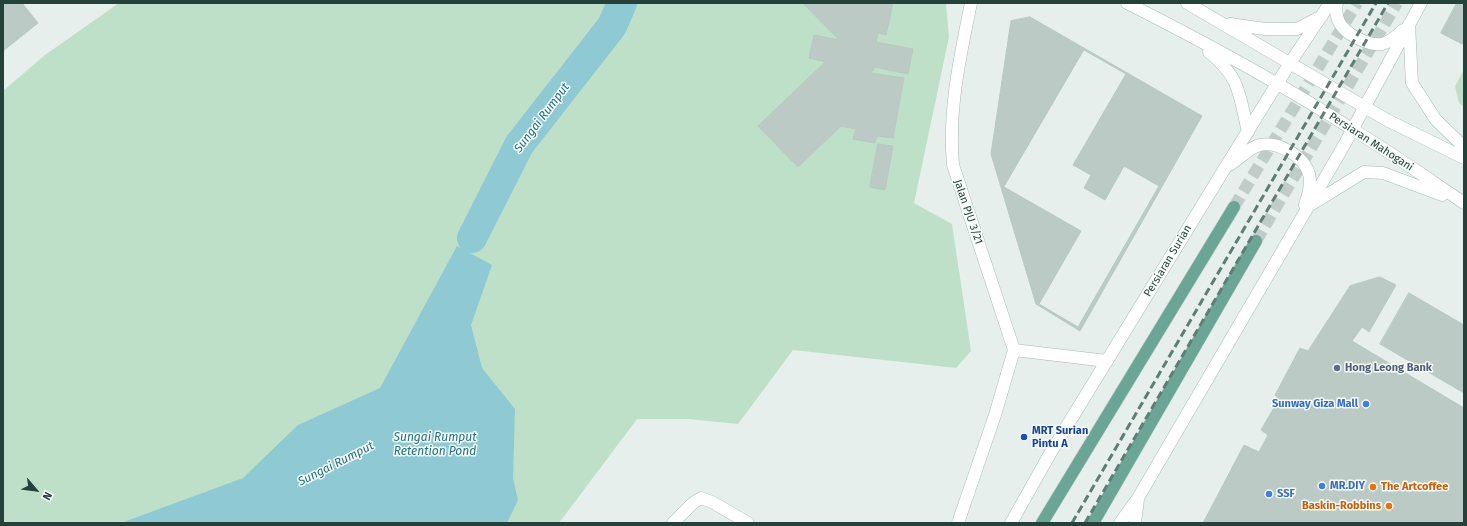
<!DOCTYPE html>
<html>
<head>
<meta charset="utf-8">
<style>
	body { margin:0 }
	#map { position:relative; width:1467px; height:526px; overflow:hidden; background:#e6efeb; font-family:"Fira Sans",sans-serif }
	canvas { display:block }
	.frame { position:absolute; inset:0; border:4px solid #24423a; pointer-events:none }
	.north { position:absolute; left:16px; top:470px; width:40px; height:40px; -webkit-text-stroke:3px #f7fbf9; paint-order:stroke; rotate:118deg; font-size:11px; font-weight:700; line-height:16px; text-align:center; color:#24423a }
	.north::after { content:''; display:block; margin:auto; width:14px; height:18px; background:#24423a; clip-path:polygon(50% 0,100% 100%,50% 72%,0 100%) }
</style>
</head>
<body>
<div id="map">
<canvas width="1467" height="526"></canvas>
<div class="frame"></div>
<div class="north">N</div>
</div>
<script>
const context = document.querySelector('canvas').getContext('2d');
context.lineJoin = 'round';
function fillPath(path, color) {
  context.fillStyle = color;
  context.fill(path, 'evenodd');
}
function stroke(path, color, width, dash) {
  context.strokeStyle = color;
  context.lineWidth = width;
  context.lineCap = dash ? 'butt' : 'round';
  context.setLineDash(dash || []);
  context.stroke(path);
}
function label(font, color, halo, rows, align = 'center') {
  context.font = font + ' "Fira Sans",sans-serif';
  context.lineWidth = 3;
  context.setLineDash([]);
  context.textBaseline = 'middle';
  context.strokeStyle = halo;
  context.fillStyle = color;
  for (const [text, x, y, turn = 0] of rows) {
    context.save();
    context.translate(x, y);
    context.rotate((+turn || 0) * Math.PI / 180);
    context.textAlign = isNaN(turn) ? turn : align;
    if (halo) context.strokeText(text, 0, 0);
    context.fillText(text, 0, 0);
    context.restore();
  }
}
fillPath(new Path2D(`
	M119,3H946L949,37L914,203L952,224L971,351L956,368L793,350L738,424L688,419H637L559,523H3V91L45,55Z
	M1464,70V107L1459,103L1455,86Z`), '#bfe0c8');
fillPath(new Path2D(`
	M457,246L492,265L471,325L482,368L515,409L513,479L518,500L507,523H121L243,478L298,425L380,388Z`), '#8ec9d4');
stroke(new Path2D(`
	M472,238L519,145L612,26L622,3`), '#8ec9d4', 30);
const building = new Path2D(`
	M3,3H17L18,5L22,3L38,23L3,51Z
	M803,3H893L886,35L878,33L876,42L913,49L908,74L875,67L871,73L904,78L893,138L877,136L875,143L853,139L856,129L841,126L798,167L758,126L825,62L809,58L814,35L839,40Z
	M1457,3H1464V41L1462,44L1441,33Z
	M1030,17L1202,116L1080,331L1036,304L991,154L1011,21Z
	M1084,50L1126,74L1073,165L1091,175L1084,188L1105,200L1124,166L1159,186L1078,327L1039,304L1081,231L1004,187Z
	M878,144L893,146L885,190L870,187Z
	M1380,277L1396,285L1369,332L1362,327L1352,341L1464,408V523H1203L1244,445L1259,452L1268,435L1261,430L1279,399L1275,395L1300,348L1308,351L1350,286Z
	M1409,293L1464,325V393L1380,344Z`);
fillPath(building, '#bbcac4');
stroke(building, '#b8c9c2', 1);
stroke(new Path2D(`
	M1234,207L1357,3
	M1256,241L1397,3`), '#bfccc8', 12, [12, 6]);
const minor = new Path2D(`
	M1014,350L1107,361
	M673,523L693,503L701,498L712,502L748,523
	M958,523L995,415L1014,350L953,165C948,110 960,57 971,3`);
const secondary = new Path2D(`
	M1127,3C1204,42 1280,83 1352,129C1390,152 1427,178 1464,203
	M1187,3L1387,120L1464,158
	M1337,3C1336,9 1336,16 1339,22C1345,34 1368,46 1382,44C1389,42 1398,35 1403,30
	M1230,24L1265,29H1297L1322,16
	M1409,24L1412,83L1436,120L1464,147
	M1209,52C1241,78 1239,95 1248,132
	M1229,165C1238,160 1248,149 1257,146C1276,139 1304,156 1309,174C1312,183 1308,196 1305,205
	M1312,204L1364,172L1383,173L1442,195
	M1011,523L1051,452L1225,168L1290,63L1330,3
	M1120,523L1138,498L1343,147L1421,3
	M1135,523L1138,499`);
const primary = new Path2D(`
	M1042,523L1234,207
	M1093,523L1256,241`);
stroke(minor, '#a8b8b2', 13);
stroke(secondary, '#a4bbb3', 13);
stroke(primary, '#c2cac8', 13);
stroke(minor, '#fff', 12);
stroke(secondary, '#fff', 12);
stroke(primary, '#6aa596', 12);
stroke(new Path2D(`
	M1072,523L1376,3
	M1085,523L1388,3`), '#5f7d75', 3, [8, 4]);
for (const [x, y, r, color] of [
	[1337,368,4,"#5c6f8a"],
	[1366,404,4,"#3f7fe0"],
	[1024,437,4,"#1a4fb4"],
	[1322,486,4,"#3f7fe0"],
	[1373,487,4,"#e8710a"],
	[1269,494,4,"#3f7fe0"],
	[1389,506,4,"#e8710a"]
]) {
  const dot = new Path2D();
  dot.arc(x, y, r, 0, 2 * Math.PI);
  context.fillStyle = color;
  context.fill(dot);
  stroke(dot, '#f7fbf9', 1.5);
}
label('11px', '#24423a', '#f7fbf9', [
	["Persiaran Mahogani",1371,142,33],
	["Jalan PJU 3/21",968,212,71],
	["Persiaran Surian",1168,261,-59]
]);
label('bold 11px', '#4e5e75', '#f7fbf9', [
	["Hong Leong Bank",1345,368]
], 'left');
label('bold 11px', '#366cbe', '#f7fbf9', [
	["Sunway Giza Mall",1358,404,"right"],
	["MR.DIY",1330,486],
	["SSF",1277,494]
], 'left');
label('bold 11px', '#164399', '#f7fbf9', [
	["MRT Surian",1032,431],
	["Pintu A",1032,444]
], 'left');
label('bold 11px', '#c56008', '#f7fbf9', [
	["The Artcoffee",1381,487],
	["Baskin-Robbins",1381,506,"right"]
], 'left');
label('italic 12px', '#1c6f80', '#f7fbf9', [
	["Sungai Rumput",542,118,-53],
	["Sungai Rumput",435,438],
	["Retention Pond",435,452],
	["Sungai Rumput",336,464,-27]
]);
</script>
</body>
</html>
